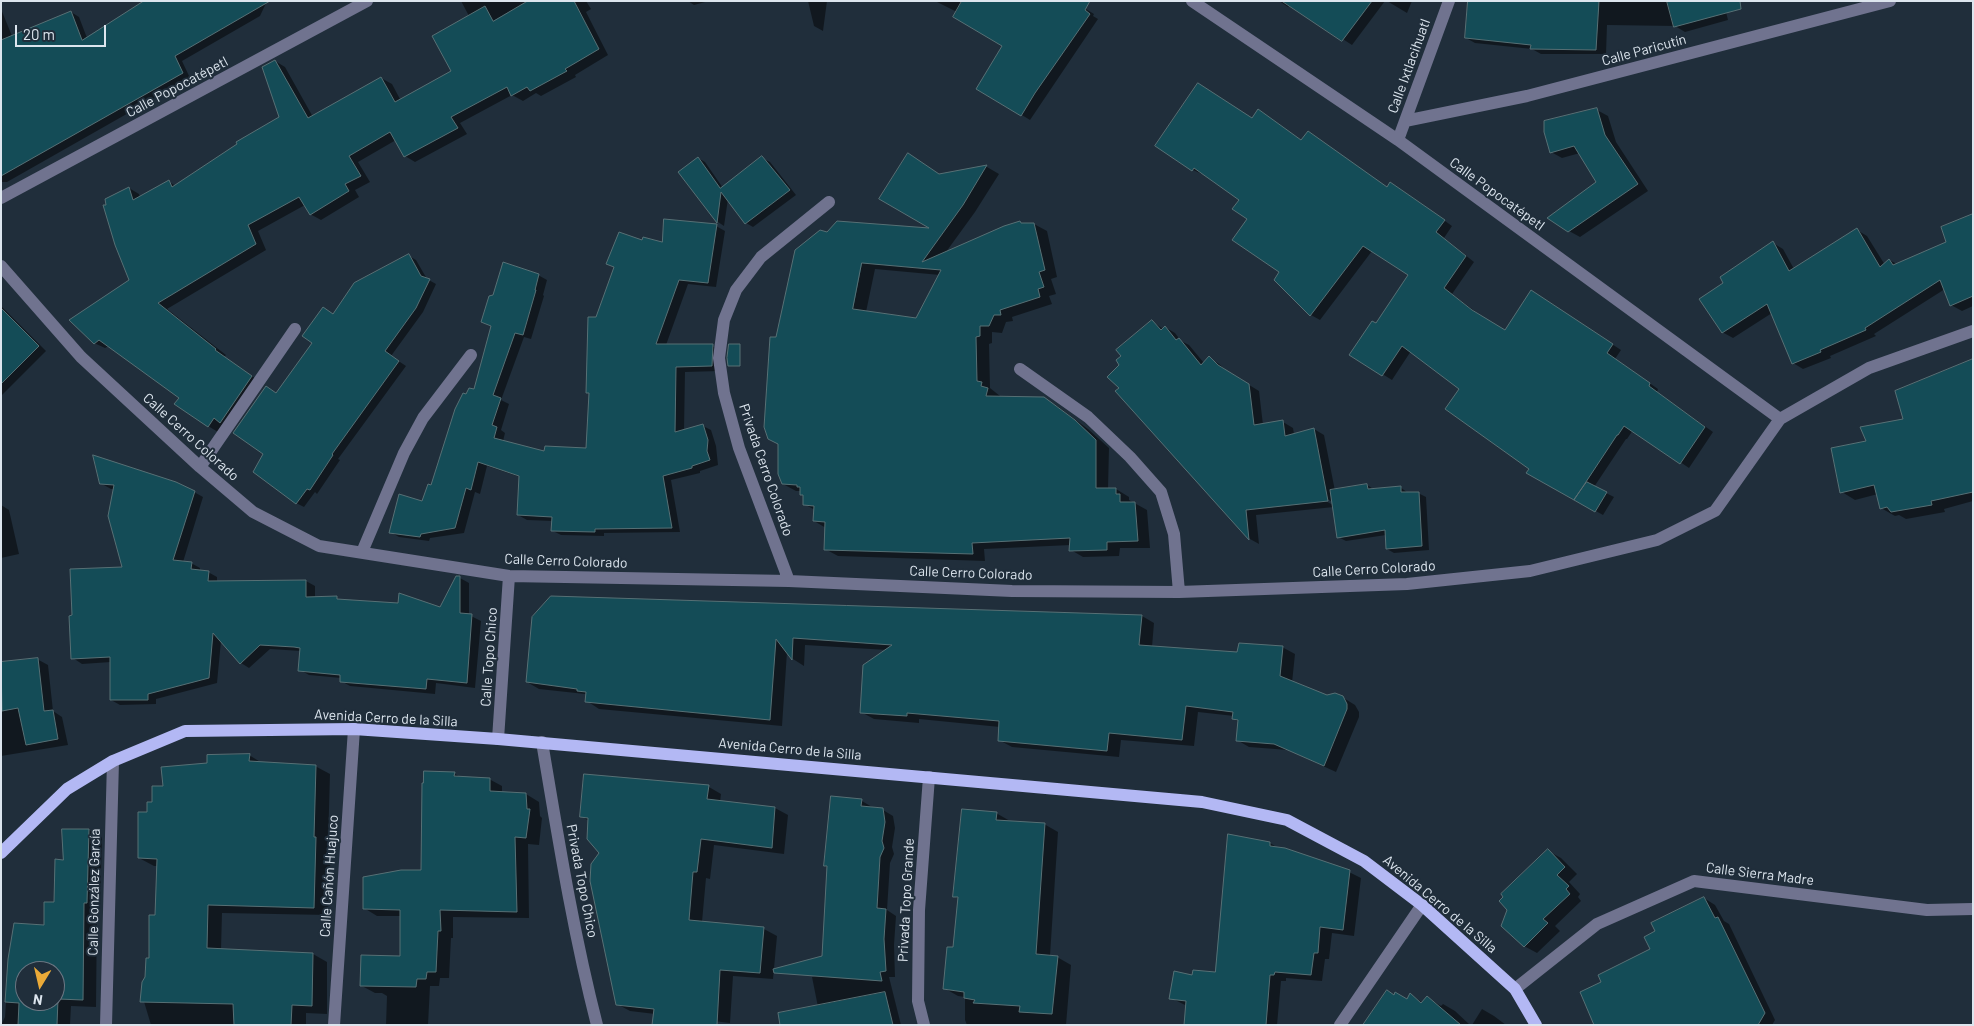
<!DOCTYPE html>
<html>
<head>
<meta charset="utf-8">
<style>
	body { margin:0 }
	#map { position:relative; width:1974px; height:1026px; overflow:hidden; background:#202e3b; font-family:Barlow,sans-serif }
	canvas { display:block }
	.frame { position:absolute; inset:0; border:2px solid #dce5ee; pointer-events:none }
	.north { position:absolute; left:15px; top:961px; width:50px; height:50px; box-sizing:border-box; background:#202e3b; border:1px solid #6b7783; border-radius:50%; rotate:189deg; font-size:14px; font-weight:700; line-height:20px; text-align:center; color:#dce5ee }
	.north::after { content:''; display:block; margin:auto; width:18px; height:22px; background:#eaaa38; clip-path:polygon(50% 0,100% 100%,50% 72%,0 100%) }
	.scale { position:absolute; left:15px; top:25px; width:91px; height:22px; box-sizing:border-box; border:2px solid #dce5ee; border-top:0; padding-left:6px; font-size:15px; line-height:18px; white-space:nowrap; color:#dce5ee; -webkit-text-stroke:4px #202e3b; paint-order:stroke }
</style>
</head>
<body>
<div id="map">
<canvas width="1974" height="1026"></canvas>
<div class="frame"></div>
<div class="north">N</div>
<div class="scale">20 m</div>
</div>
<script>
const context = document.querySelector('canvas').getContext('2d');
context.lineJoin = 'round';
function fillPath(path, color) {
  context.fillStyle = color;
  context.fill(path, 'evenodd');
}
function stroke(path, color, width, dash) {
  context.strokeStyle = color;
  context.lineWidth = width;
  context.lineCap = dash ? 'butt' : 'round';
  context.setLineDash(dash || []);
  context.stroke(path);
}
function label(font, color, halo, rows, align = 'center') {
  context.font = font + ' Barlow,sans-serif';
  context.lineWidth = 4;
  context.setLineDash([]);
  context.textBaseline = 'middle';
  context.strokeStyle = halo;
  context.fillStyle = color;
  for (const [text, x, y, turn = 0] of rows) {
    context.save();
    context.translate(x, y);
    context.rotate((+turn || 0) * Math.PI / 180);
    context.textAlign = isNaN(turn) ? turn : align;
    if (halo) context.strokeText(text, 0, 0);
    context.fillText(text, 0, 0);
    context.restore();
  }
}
fillPath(new Path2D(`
	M267,1L260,16L182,61L190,78L7,182H1V9L12,36L71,12L79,17L87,38Z
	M461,1H586L591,9L586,12L608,55L575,75L576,77L541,96L536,93L523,101L512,95L460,123L467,134L415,162L405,156L396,140L358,162L370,182L355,190L359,197L321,220L310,214L305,205L258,231L266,250L167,309L226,355L224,357L262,383L218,432L208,426L181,397L109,346L105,348L94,343L131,281L129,188L139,194L140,198L169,182L176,186L280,117L275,61L285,67L313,117L381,78L392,84L401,101L453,72L469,16Z
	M688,1H709L694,5Z
	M808,1H827L823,31L814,26Z
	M935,1H1073L1094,14L1093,16L1098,19L1030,120L978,88L1003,46L957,12Z
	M1279,1H1385L1352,45L1290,5L1288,7Z
	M1387,1H1412L1407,13Z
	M1470,1H1735L1724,4L1728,20L1685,32L1675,26L1607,25L1606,54H1541L1532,49L1475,43L1466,38Z
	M1259,110L1302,141L1388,188H1399L1452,226L1444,238L1474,262L1452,294L1481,316L1505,332L1540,297L1621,350L1615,359L1658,389L1657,392L1713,432L1689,468L1633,430L1627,439H1626L1594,487L1614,497L1603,515L1528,473L1531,468L1461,389L1411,351L1392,380L1350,354L1376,324L1410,275L1372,251L1320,320L1311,315L1276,279L1281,271L1249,218L1241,200L1203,173L1202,174L1193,170L1157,146L1252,119Z
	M1597,110L1608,116L1616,142L1648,191L1580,237L1569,231L1598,182L1580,153L1562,158L1551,152Z
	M909,155L940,175L987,167L999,174L975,212L946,252L1020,222L1024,225L1034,224L1047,231L1057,277L1051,279L1056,294L1049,296L1052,304L1012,317L1013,321L1006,322L1002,333L992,332V343L989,344L990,388L1000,396L1043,398L1057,406L1088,429L1109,448L1108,489H1116L1129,497V500L1147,510L1150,548H1120L1119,556L1083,557L1071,550V545L984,549L985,561L838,556L825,549L826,528L814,521L815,510L804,504V496L801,494V491H796L783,484L777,339L827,234L935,230ZM875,269L940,275L917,319L866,312Z
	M698,158L705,162L723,188L762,158L770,162L796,195L753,227L746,223L728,199L724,226L718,222L680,172Z
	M1973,216V306L1962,311L1951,305L1945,289L1874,334L1876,336L1830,356L1831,358L1803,369L1793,363L1772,313L1733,338L1722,332L1724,283L1773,243L1783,249L1794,269L1857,230L1867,236L1885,265L1889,260L1897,264L1948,242Z
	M716,226L725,231L716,287L688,284L666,345L712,346L721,351L720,371L685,372L684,431L703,426L711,430L716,446L718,465L700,471V473L671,480L680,532L604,533V536L561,535L553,531V521L527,520L518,515L520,477L487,466L480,494L475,492L464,533L430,538L429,541L399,537L390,532L423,503L432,487L467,396L474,391L492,327L482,322L538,275L547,280L543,295L544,296L531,339L524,337L501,400L509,404L501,430L505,433L503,441L545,453L587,449L590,394L587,392L597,319L615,268L608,264L643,241L663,244Z
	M409,256L416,260L427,279L436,284L423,312L391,356L406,366L338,459L340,460L317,494L315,492L304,507L296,503L264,454L277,394L334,315Z
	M1,306L46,351L1,396Z
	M1152,321L1163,329L1165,327L1175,333L1181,341L1189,345L1204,363L1209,358L1219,364L1228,372L1259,391L1263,425L1283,422L1293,428L1294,434L1314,429L1324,435L1335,491L1367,485L1375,490L1400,487L1408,493H1418L1426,497L1429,550L1394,553L1387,549L1386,535L1346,541L1338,537L1334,507L1256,515L1259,544L1250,539L1117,391L1120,388L1121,365ZM1323,497L1333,502V505L1322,499Z
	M1973,361V501L1944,509L1945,512L1906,519L1899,515L1895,516L1881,508L1878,494L1855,500L1842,492L1867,442L1904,420Z
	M102,484L194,492L203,497L183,562L191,563L200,568V571L208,572L217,577V582L306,581L315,586V598H336L342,601L440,608L460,578L469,583V615L481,621L475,688L436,683L435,694L350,686L341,681V678L309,675L300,670L301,651L270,649L249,668L241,663L221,641L217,683L156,699V704L120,705L111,700V662L82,664L73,658V615L123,568L114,489H111Z
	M1,505L9,510L19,554L1,558Z
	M1142,616L1154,623L1152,647L1238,654L1282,647L1295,654L1292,683L1327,697H1342L1355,705L1359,712V717L1336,772L1288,750L1249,747L1237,740L1239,722L1233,719L1234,716L1198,712L1194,746L1121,740L1119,757L1012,747L999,740L1000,727L919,719V723L874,719L861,712L887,650L805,645L804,666L793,659L787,652L782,726L599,709L587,701V695L585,694L539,689L527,682L533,618Z
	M37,659L48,665L53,711L62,717L68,745L1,756V663Z
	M249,755L262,763L315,766L330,774L328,845L331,847L328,915L222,913L221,950L313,954L327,962V1014L306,1013V1025H151L142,995L150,960L156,916L158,866H154L139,858L148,813L164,788L208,764Z
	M425,772L455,774L462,778L489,779L502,786V793L526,794L539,802L540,816L542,818L539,845L528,844L529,918L453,917V938H451L449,978H440L439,986H430L428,1025H386L387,996L382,993H375L362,986L401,957V916H377L364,908L422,871Z
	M709,787L721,794L720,802L775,808L788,815L784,854L714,845L710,879L706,878L702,922L764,929L777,936L773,979L733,976L730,1023L630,1011L617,1004L601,853L589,821L581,816Z
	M832,797L862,801L872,807V808L883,810L893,816L895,828L892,847L894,854L890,863L887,910L896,916L894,945L895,977H889L901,1025H783L818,1007L812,977L816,976L823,957L828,868L825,866Z
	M996,813L1010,821L1044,824L1058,832L1050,956L1057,957L1071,965L1066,1025H967L965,1020V997L958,996L944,988L954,948L959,899L954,896Z
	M89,830L102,837L100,910H97L96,1007L71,1006L70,1025H1L5,1017L9,959L46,926L55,903L64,861ZM25,971H55V1001H25Z
	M1270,843L1278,848L1349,872L1361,878L1354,936L1332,933L1329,959H1325L1322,981L1286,978V981H1281L1277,1025H1185L1187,1006L1171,998L1193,976L1217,974Z
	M1548,851L1561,858L1577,874L1569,882L1580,894L1578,897L1581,901L1555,926L1560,931L1537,953L1524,946L1508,910Z
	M1704,898L1715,905L1724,921L1729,924L1775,1020L1772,1025H1596L1603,983L1652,949Z
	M1411,995L1423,1003L1428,998L1441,1006L1443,1004L1455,1011L1470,1025H1364L1395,996L1407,1001Z
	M1482,1009L1494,1016L1506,1025H1472Z`), '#0007');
const building = new Path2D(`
	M144,1H270L175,56L183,73L1,176V40L71,11L82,40Z
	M528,1H574L599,49L565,69L567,71L530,91L527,87L511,96L507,87L451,117L458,128L404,157L390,132L349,156L361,176L345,184L349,191L310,215L299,197L248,225L256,244L158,303L216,349L215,350L252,376L220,423L214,418L208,427L174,404L179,398L99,340L94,344L69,320L129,280L115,245L103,205H106L105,199L129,187L133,200L169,180L172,187L237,144L236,142L279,117L262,67L275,60L308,118L381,77L395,102L451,71L432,36L485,6L493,21Z
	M962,1H1090L1085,10L1090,14L1035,93L1021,116L976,89L1002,46L953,17Z
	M1282,1H1372L1342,41Z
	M1468,1H1599L1596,50L1530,49L1531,45L1465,38Z
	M1667,1H1740L1741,9L1674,27Z
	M1198,83L1252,118L1258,109L1301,140L1308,131L1387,187L1390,182L1445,220L1436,232L1466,256L1444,288L1472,310L1505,330L1531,290L1613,344L1607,353L1650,383L1649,386L1705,427L1680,464L1624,426L1618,435H1617L1574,500L1526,473L1529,469L1445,409L1459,389L1402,346L1382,376L1349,355L1372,321L1376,323L1408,275L1363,246L1310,316L1274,280L1279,272L1232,240L1247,219L1232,209L1239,200L1194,168L1192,171L1155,146Z
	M1597,108L1605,135L1638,184L1568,232L1547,218L1596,182L1574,146L1550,153L1544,132V121Z
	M908,153L939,174L987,165L963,205L922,262L1004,226L1020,221L1021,223H1034L1045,270L1039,272L1044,287L1038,289L1040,297L1000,310L1001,315H994L989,326H980V336L976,337L977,381L982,382L981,386L988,388L986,396L1044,397L1075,420L1096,440V488H1116V494H1120V502H1135L1138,541L1107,542V550L1069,551L1070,538L972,543L973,554L824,550L825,522L813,521L814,506L803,505V495H800V487H797V485L782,484L778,474V444L768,439L764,427L770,337H776L795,250L820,230L827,232L837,221L929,228L879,199ZM862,263L918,268L941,270L916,318L853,309Z
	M762,156L790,190L745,224L721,192L717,223L678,172L698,157L720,188Z
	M1973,214V296L1950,306L1940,280L1865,328L1866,330L1820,350L1821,352L1792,364L1767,304L1722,333L1699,299L1723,283L1720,277L1773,241L1789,271L1857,228L1880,267L1889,259L1893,265L1946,242L1941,227Z
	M664,219L717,224L708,283L679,280L656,344H713L712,366L676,367L675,432L703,424L708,440L707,451L710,460L692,466V468L663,476L672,528L595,529V532L551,531L552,517L517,515L519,476L478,462L471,490L466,488L455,528L421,534L420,537L389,533L399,494L422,501L428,484L431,485L455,409L463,393L466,394L469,388L474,389L491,326L481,322L489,296L493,295L503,262L539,274L535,290H536L523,335L515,333L493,395L501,398L492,425L497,427L494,438L544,451L545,446L586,448L589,393H586L588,317H596L614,267L606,264L619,232L642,240L643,237L662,242Z
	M409,254L421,276L430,279L416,308L385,351L399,361L332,454L333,455L310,490L307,489L296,504L253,472L263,454L233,433L266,386L276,393L312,343L302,336L323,307L333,314L354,283Z
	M1,308L39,346L1,384Z
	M1152,320L1161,330L1165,326L1176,340L1179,338L1201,365L1209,356L1218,365L1249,384L1254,425L1283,420L1285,436L1314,428L1328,501L1246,510L1249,540L1115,391L1119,388L1107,377L1119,365L1116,360L1121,356L1116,350Z
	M729,344H740V366H728L727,358Z
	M1973,359V492L1931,501L1932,505L1891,512L1887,507L1880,509L1874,485L1840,493L1831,448L1866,441L1860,427L1903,419L1895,391Z
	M93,455L176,482L195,491L173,560L192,562L191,569L209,571L208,581L306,580V597L337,596V599L398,603L399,593L440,607L456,576H460V613L472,614L467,683L427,679L426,689L340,682V675L298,671L300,648L294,647L260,645L240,664L213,633L209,678L148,694V700H110V657L71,659L69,616L72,615L70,569L122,567L108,516L114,485L100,484Z
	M1587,482L1607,492L1595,512L1574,500Z
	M1367,484L1368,489L1401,486V492H1419L1422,546L1386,549L1385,530L1337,538L1330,490Z
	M551,596L1142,615L1139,645L1237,652L1239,643L1283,646L1280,676L1327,695L1335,693L1343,696L1347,704V709L1324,766L1274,744L1236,741L1238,720L1232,719L1233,712L1186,706L1182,740L1109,733L1107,751L998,741L999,721L907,713V716L860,713L863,665L892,645L793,638L792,660L776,639L770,720L585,702L586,692L577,691V689L526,682L532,617Z
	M38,658L44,711L53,710L58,739L26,745L18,708L2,711L1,662Z
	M250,754L249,761L316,765L314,837H316L314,908L208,905L207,948L313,953L312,1006L292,1005L291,1025H234L233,1004L140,1002L142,982L145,977L146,958H149V915H155L157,859L138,858V812H147V802H152V786H163L161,767L207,763V755Z
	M424,771L455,772L454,776L490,778V791L526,793L527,809H530L526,838L515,837L517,912L440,910L441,931H438L436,972H427L426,979H417L416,987L360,986L361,955L400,956V910L363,909V877L401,870H421L422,783H423Z
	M584,774L709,785L707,799L775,807L772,848L701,839L697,872H693L689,920L764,927L760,973L720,970L717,1025H652L654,1009L616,1005L590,881L591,864L599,853L587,839L588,818L580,817Z
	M831,796L862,799L861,806L883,808L885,822L882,841L884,848L880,857L877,908L886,909L884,939L886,971L880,972L882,981L774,973L773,969L822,956L827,866H824Z
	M962,809L997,812L996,820L1045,823L1036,954L1058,956L1052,1014L1019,1012L1020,1006L973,1003L975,1000L964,998V992L943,989L947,947H953L958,897H953Z
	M62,829H89L87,903H84L83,1000L58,999L57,1025H18L19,1003L5,1002L8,959L14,923L44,925V902H54L55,859L63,860ZM25,971H55V1001H25Z
	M1228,834L1270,842V846L1285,848L1350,870L1343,930L1320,927L1318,953H1314L1311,975L1275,972L1274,975H1270L1266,1025H1184L1186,1001L1169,999L1174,971L1192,975L1193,970L1215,972Z
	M1548,849L1565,867L1557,875L1569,886L1566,889L1570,894L1543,919L1548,923L1524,947L1501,926L1507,910L1499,901L1503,897L1501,894Z
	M1704,897L1715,918L1718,917L1765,1013L1758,1025H1594L1580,992L1601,982L1598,975L1650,949L1644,937L1655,931L1651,923Z
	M1387,990L1394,995L1395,992L1407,999L1410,993L1421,1003L1427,996L1461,1025H1363Z
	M885,992L893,1025H780L778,1013Z`);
fillPath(building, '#144c57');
stroke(building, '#577075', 1);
stroke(new Path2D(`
	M1192,1L1398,140L1780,419
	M1405,121L1527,96L1890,1
	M1398,140L1449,1
	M1,198L367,1
	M1,266L81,357L200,467L253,512L319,546L509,576L789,581L1012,591L1179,592L1407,584L1530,571L1657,540L1715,511L1780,419L1869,368L1973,331
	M1020,369L1088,417L1130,457L1161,492L1174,534L1179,592
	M200,467L295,329
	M362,552L404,453L423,418L471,355
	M789,581L739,448L724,393L719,358L724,320L736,290L761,257L829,202
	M498,739L509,576
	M542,742C558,837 573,932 597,1025
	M1515,989L1597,924L1694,881L1927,910L1973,909
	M106,1025L113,761
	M334,1025L354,729
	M924,1025L918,1001L919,910L929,777
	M1340,1025L1422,905`), '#70738f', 12);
stroke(new Path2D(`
	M1,853L67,789L113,761L185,731L354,729L498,739L1202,802L1287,820L1364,861L1422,905L1515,989L1536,1025`), '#b3b8f4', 12);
label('14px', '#dce5ee', '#202e3b', [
	["Calle Paricutín",1644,50,-15],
	["Calle Ixtlacihuatl",1409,66,-70],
	["Calle Popocatépetl",177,87,-28],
	["Calle Popocatépetl",1497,194,36],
	["Calle Cerro Colorado",191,437,42],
	["Privada Cerro Colorado",766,470,71],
	["Calle Cerro Colorado",566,561,2],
	["Calle Cerro Colorado",1374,569,-3],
	["Calle Cerro Colorado",971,573,2],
	["Calle Topo Chico",489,657,-86],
	["Avenida Cerro de la Silla",386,718,3],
	["Avenida Cerro de la Silla",790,749,5],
	["Calle Sierra Madre",1760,874,7],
	["Calle Cañón Huajuco",329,876,-86],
	["Privada Topo Chico",582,881,79],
	["Calle González García",94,892,-89],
	["Privada Topo Grande",906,900,-87],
	["Avenida Cerro de la Silla",1440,904,40]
]);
</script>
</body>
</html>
